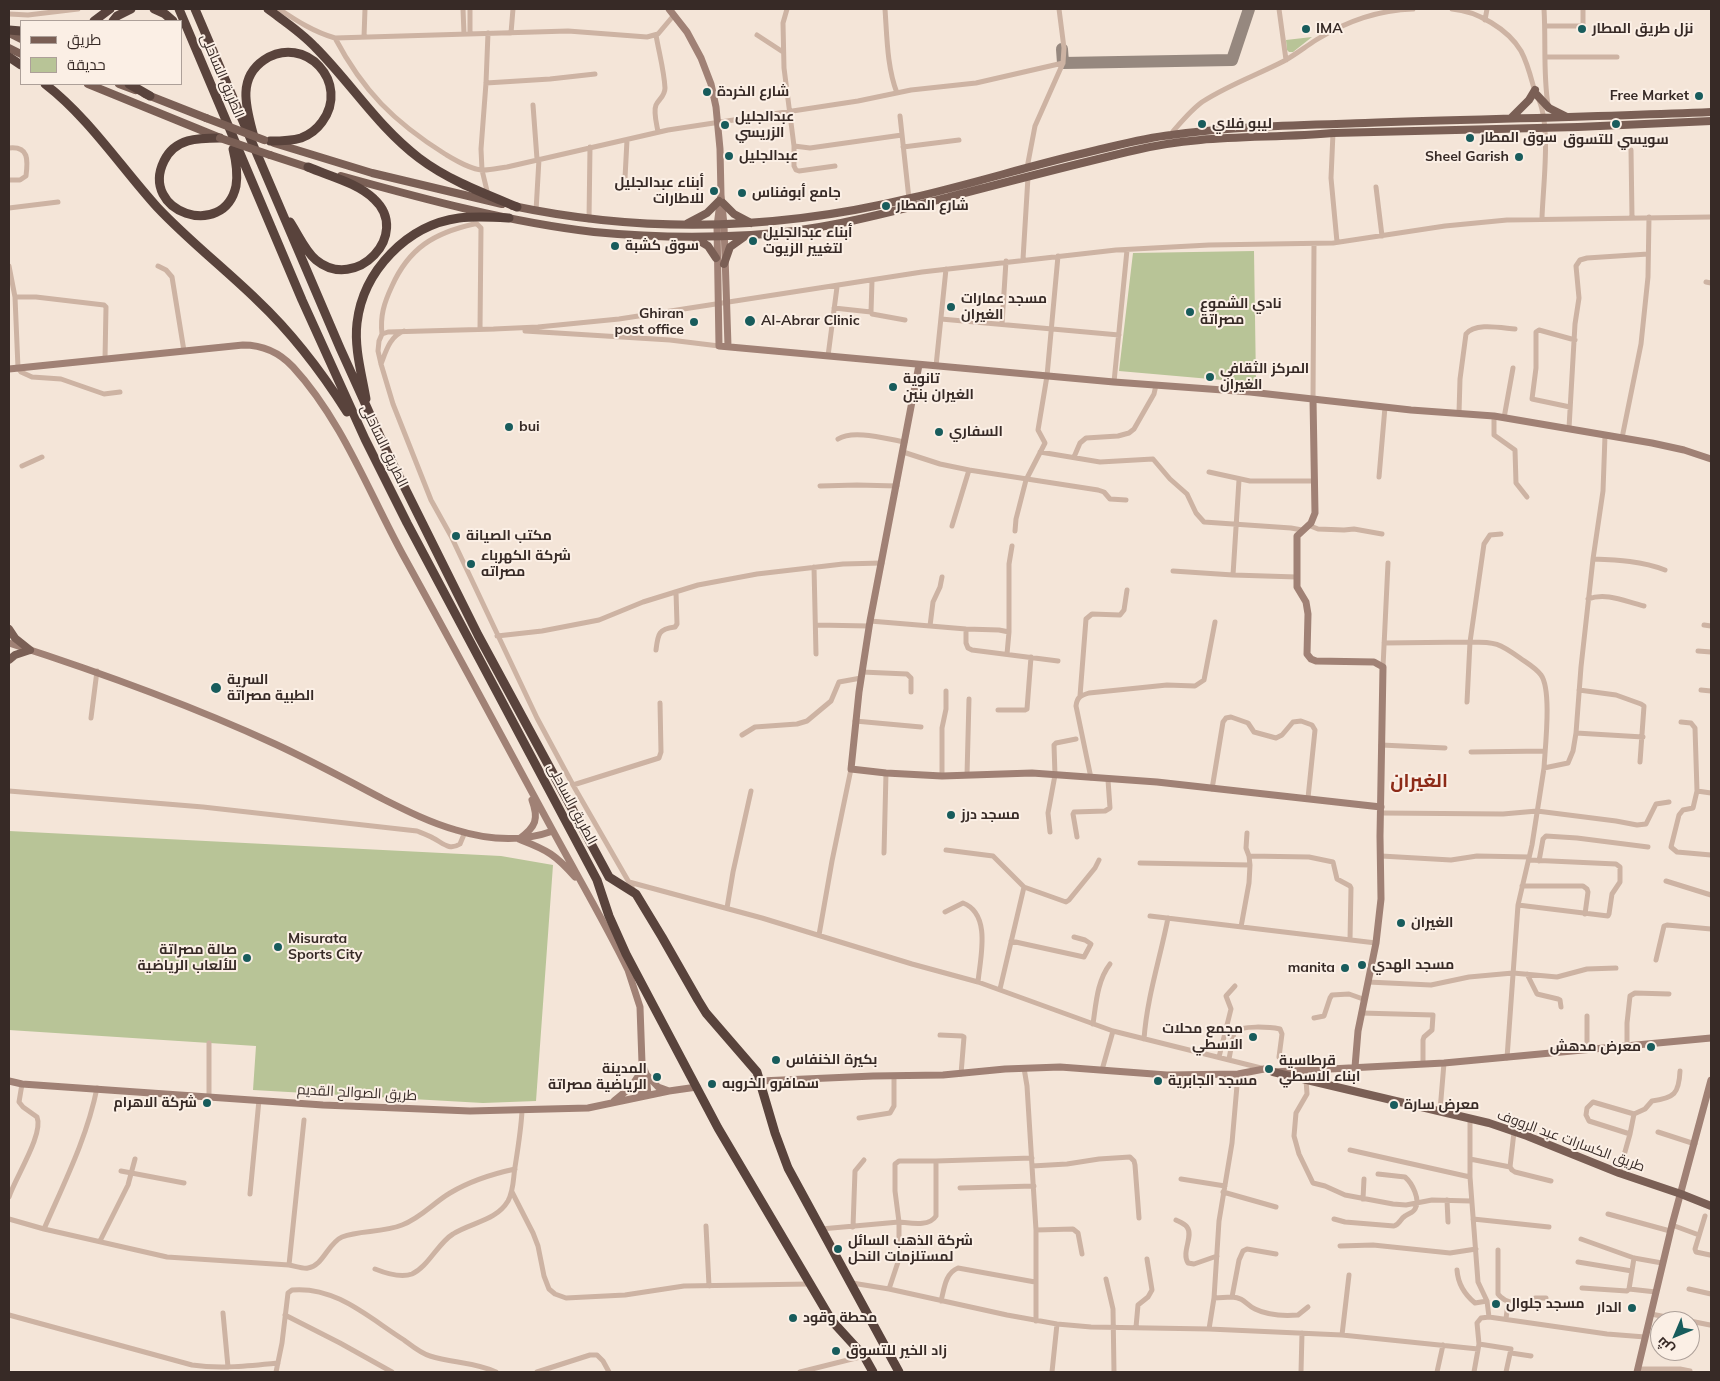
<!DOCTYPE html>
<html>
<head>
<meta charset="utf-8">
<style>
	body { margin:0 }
	#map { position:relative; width:1720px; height:1381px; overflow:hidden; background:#f4e5d8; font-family:Mulish,Cairo,sans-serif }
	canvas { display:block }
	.frame { position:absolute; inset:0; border:10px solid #372a26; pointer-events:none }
	.legend { position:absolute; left:20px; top:20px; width:162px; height:65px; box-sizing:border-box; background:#fbefe5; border:1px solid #ada099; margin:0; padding:6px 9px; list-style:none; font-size:15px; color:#372a26 }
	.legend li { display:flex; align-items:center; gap:10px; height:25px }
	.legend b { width:25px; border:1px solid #ada099 }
	.north { position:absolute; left:1650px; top:1311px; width:50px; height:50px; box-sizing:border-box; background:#fbefe5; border:1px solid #ada099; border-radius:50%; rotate:225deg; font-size:14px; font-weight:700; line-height:20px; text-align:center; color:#372a26 }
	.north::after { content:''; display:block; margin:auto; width:18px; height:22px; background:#185c5c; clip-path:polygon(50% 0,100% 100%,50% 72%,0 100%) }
</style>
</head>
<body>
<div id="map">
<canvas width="1720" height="1381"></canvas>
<div class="frame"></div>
<ul class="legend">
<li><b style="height:6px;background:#7a5f55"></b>طريق</li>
<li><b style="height:14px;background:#b8c497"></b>حديقة</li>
</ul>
<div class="north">ش</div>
</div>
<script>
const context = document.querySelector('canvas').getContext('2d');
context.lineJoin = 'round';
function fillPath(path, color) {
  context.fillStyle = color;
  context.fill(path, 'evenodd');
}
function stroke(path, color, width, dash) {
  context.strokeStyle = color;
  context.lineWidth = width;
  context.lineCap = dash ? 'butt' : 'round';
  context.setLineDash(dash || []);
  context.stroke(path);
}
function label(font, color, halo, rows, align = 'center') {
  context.font = font + ' Mulish,Cairo,sans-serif';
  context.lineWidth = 4;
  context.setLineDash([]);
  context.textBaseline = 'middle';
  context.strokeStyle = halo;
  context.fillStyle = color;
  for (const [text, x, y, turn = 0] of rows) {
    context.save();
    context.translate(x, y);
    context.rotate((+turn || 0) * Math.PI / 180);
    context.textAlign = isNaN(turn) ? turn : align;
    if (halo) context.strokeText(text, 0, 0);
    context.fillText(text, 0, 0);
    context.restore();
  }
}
fillPath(new Path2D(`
	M1312,37L1293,52H1289L1287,50L1286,40Z
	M1254,251L1256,383L1119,371L1133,253Z
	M9,831L501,856L553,865L536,1101L483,1103L253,1090L256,1046L9,1030Z`), '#b8c497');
stroke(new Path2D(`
	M1062,49L1063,63L1232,60L1249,9`), '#96887f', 12);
stroke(new Path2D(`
	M279,9C297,21 314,32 335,38L568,31L647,37L658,34L674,15
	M463,9L464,34
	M470,9V34
	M787,9L783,23L784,68L794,146V166L796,170L799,171L835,166
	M885,9C887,37 887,67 897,93
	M1279,9L1286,60
	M1452,9C1477,11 1508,29 1521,51C1528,64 1531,78 1535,92
	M1544,9C1546,41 1543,74 1548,105
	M9,14L28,15L78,9
	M1485,20L1487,9
	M1546,26H1580L1583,24V9
	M511,33L513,9
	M656,35C659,53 664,70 665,88C665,96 659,99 656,105C653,112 657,125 658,132
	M757,35L783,52
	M364,37L365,9
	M335,38C363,91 394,122 445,154C455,160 471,170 484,170C491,170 499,168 507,167L668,130L858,101L911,90L976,83L1063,63
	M1546,57H1617
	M486,83L550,79L595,74
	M1539,100C1551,129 1543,185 1542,218
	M533,105L537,159
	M900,116L909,199
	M1333,133L1331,178L1337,242
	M1170,135C1180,123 1190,111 1202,102C1228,85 1257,75 1284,61C1295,55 1305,47 1316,40C1345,22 1378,10 1413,9
	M794,146L810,148L902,135
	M903,147L959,140
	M9,148C29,146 28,160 26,176L20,180H9
	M1631,150L1632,217
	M1027,168L1035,126L1063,63L1064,48L1059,9
	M625,178L627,140
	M1376,187L1382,236
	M488,195L482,170L481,149L486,83L488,33
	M9,208L58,202
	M536,211L539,159
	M589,220L590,147
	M1023,259L1028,177
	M9,266L15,297L18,368L21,372L32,377L61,379L104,394L120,392
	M158,266L166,270L172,277L184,351
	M872,281L871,312L872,314L905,320
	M1706,282L1711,283
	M15,297H36L104,305L106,307L105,359
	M834,308L871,312
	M941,319L1119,335
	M1002,324L1006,261
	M494,329L538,327L619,319L922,272L1116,250L1209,245L1333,243L1445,226L1507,220L1711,217
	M496,329L388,332L382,334L379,341L378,351L381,364L393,404L431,500L451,536L537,718L573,785L634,891
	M525,331L670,340L719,346
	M382,334C380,316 384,303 392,286C409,248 434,233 474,224H477L481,228L480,329
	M828,356L837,287
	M381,364C386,351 390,336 404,331
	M936,366L946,269
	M1114,382L1127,250
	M1313,399L1314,244
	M1570,407L1532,399L1536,368V332L1539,330L1575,340
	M1459,413L1460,379L1466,334C1475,322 1502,328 1515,329
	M1494,416V435L1515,450L1516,483L1527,497
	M1504,418L1513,368
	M1569,428L1575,324L1579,298L1576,266L1580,260L1587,258L1648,254
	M1622,438L1641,344L1648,277L1649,217
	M838,439C853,429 887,439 905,442
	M903,452L940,464L969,470L1098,490L1104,492L1110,499L1126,500
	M1040,452L1100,462L1153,459L1170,479L1187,494L1196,513L1204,522L1291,528L1302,530
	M1074,457L1080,443L1086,438L1118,436L1129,433L1134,429L1154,394L1156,385
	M22,466L42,457
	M1209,472L1250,481H1315
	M1379,477L1385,407
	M820,486L857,485L897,486
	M1308,525L1318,529L1344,530L1354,529L1382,534
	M952,526L969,470
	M1015,531L1016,519L1026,480L1045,443L1038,430L1047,376L1058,256
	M1593,559C1618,560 1642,561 1665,570
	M814,567L816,654
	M1173,571L1233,575L1297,577
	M1233,575L1239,480
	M1588,599C1607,592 1626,602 1644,606
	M870,621L966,629L999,630L1009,632L1007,654
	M816,625L869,626
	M1704,625L1711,626
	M930,626L933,602L940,587L942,577
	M966,629V643L968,648L972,650L1058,661
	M1009,632V564L1012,546
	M497,636L542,631L599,620L643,602L698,585L757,574L843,564L882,563
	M1384,643L1470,642L1484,544L1490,535L1501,534
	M656,650C658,634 658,629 675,627L677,624L676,592
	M1698,651L1711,652
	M1383,667L1388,563
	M862,672L907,674L911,678V692
	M1579,690L1616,695L1641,704L1644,706L1640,762
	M1701,690L1711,691
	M1080,696L1086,619L1092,614L1120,615L1124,610L1127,590
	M1467,702L1470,642C1496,642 1499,643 1520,658C1527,663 1536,668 1541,675C1552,690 1545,748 1544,768
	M998,710H1025L1027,709L1031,657
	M91,718L97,671
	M855,721L921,727
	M1681,722L1691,723L1695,728L1697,791L1693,808L1683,810L1679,815L1671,847L1677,852L1711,855
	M1576,733L1643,737
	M742,735L755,727L797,724L807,721L831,701L839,682L861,678
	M1381,745L1445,748
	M1471,752L1545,751
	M967,775L969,699
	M942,776V728L946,709V691
	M1091,778L1076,706C1077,697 1080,696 1089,693L1167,685L1195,686L1204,680L1215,622
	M573,785L659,758L661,752L660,703
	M1212,789L1223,722L1226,718L1231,717L1248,723L1254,732L1276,738L1282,735L1293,722L1301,721L1312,725L1315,730L1308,798
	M9,791L203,807L417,831C422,833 428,835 433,838C443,843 449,851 460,844L465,832
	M1697,791L1711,793
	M1381,813L1503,814L1537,811L1616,821L1637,825L1646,824L1656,804L1669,802
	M1050,832L1048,813L1055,775L1054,745L1056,743L1076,739
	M1247,833L1246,848L1249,856L1250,865
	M1077,837L1073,814L1074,812L1105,811L1110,808L1108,780
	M946,850L993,856L1024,887L1066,902L1069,900L1095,868L1099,860
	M884,853L886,773
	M1249,856L1309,857L1333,862L1337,879L1350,886L1351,888L1350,940
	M1381,856L1451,860L1477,856L1529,857
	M1539,861L1543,839L1546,836L1577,838L1648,847
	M1140,863L1250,865L1249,883L1241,927
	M1666,881L1711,895
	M629,882L762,918L912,964L978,982L1113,1031L1261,1068
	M1522,886H1583L1587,889L1588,892L1585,914
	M1518,905L1608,916L1609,914L1612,894L1620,882V867L1616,864L1529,860
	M727,908L733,872L751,791
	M945,912L963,903C992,914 980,959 978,982
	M1150,916L1376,943
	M819,935L832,861L851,769
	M1011,941L1084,957L1091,944L1085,940L1074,937
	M1656,960L1664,926L1667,925L1711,929
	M1527,974L1537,994L1558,999L1560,1000L1561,1007
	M1368,982L1431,985L1469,977L1513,973L1557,977L1587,969L1616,968
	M1000,989L1024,887
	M1361,1013L1433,1015L1432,1030L1424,1037L1423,1040V1064
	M1587,1016V1050
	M1314,1018L1324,1016L1330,998L1332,995L1349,994L1363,999
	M1093,1024C1096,1004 1097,981 1110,964
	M940,1035L962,1036L964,1037L961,1074
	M1144,1039C1147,997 1160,959 1168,918
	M1627,1046V1023L1630,996L1635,993L1669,994
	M1219,1057L1231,1009L1226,996L1235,986
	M1507,1058L1518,905L1532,845L1544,768L1568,763L1573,751L1576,733L1581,667L1593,559L1603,491L1605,436
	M1229,1059L1234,1032C1241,1025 1270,1027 1280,1029L1282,1034L1279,1057
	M1024,1068L1027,1086L1036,1230V1321
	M1102,1070L1113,1031
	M1306,1079L1307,1094L1296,1113L1294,1136L1299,1154L1313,1183L1325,1186L1345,1195L1393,1204L1406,1205L1432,1200L1471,1201
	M209,1097V1043
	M1440,1111L1444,1063
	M859,1118L890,1113L894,1106V1076
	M1470,1119V1177L1478,1282L1487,1301L1489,1317
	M1658,1132L1695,1144
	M1630,1134L1589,1121L1586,1115L1587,1108L1593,1102L1634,1114
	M1350,1150L1470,1177
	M1470,1159L1510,1167L1512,1170L1515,1172L1551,1181
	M936,1161L1032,1158
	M1032,1166L1067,1164L1099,1159L1130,1157L1134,1161L1135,1165L1139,1218
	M1510,1167L1514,1132
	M121,1171L184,1183
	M1619,1173L1630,1134L1634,1114L1645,1109L1652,1101C1674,1098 1679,1094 1680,1071
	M1181,1179L1225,1186
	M960,1188L1034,1186
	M512,1192L533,1233L538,1246L544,1276L549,1289L555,1294L566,1298L625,1295L684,1286L810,1284
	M1223,1192L1276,1207
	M250,1194L259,1100
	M9,1197C15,1178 44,1134 37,1117L23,1107L19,1102L22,1084
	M1363,1199L1364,1179
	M1447,1200L1448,1222
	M1608,1214L1670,1231
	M1705,1216L1695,1249L1696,1252L1710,1255
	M9,1219L44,1229L167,1257L289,1265C295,1266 303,1269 308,1268C323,1266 328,1243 342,1237C360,1230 382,1233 402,1225C421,1218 433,1203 450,1193C470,1181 492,1174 515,1169
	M1334,1219L1345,1222L1394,1226C1400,1224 1400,1219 1405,1216C1409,1213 1413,1213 1415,1209C1421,1200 1412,1183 1405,1177L1378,1174
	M1473,1219L1549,1227
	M1176,1220C1180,1222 1185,1224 1187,1227C1194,1236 1181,1252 1188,1263L1194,1264L1217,1256
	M1672,1225L1699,1235
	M706,1226L709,1286
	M853,1227L855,1171L864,1160
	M44,1229C64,1183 87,1138 97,1088
	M821,1229L899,1222L895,1191V1164L899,1161H936V1216C929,1227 911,1223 899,1222V1259L889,1289
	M1036,1230L1073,1229L1078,1233L1082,1254
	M1581,1239L1634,1258L1662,1263
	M100,1241L128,1185L135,1159
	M1340,1246L1373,1245L1450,1253L1476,1249
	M1498,1250V1294C1505,1304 1522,1305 1534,1302L1535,1298H1546
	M1578,1262L1632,1271
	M289,1265L304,1120
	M375,1269C385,1273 401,1278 412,1274C428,1267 438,1243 453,1234C472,1222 496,1221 508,1201C514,1190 513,1179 515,1167C518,1148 521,1130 522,1111
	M1457,1270C1458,1284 1464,1294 1475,1303L1487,1301
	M1106,1279L1113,1309L1114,1372
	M852,1283L889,1289L1007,1315L1057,1324L1091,1327L1209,1329L1342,1335L1478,1349
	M1582,1288L1627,1291L1629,1289L1634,1258
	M1629,1289L1656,1292
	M1689,1289L1711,1294
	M1232,1297C1245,1298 1245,1304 1255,1309C1267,1315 1285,1316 1298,1315L1308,1307
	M1214,1298L1232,1297L1239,1260L1243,1251L1247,1249L1276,1254
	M941,1301C944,1290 945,1273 958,1268L1035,1282
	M223,1313L228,1367
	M1651,1314L1687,1321
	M9,1315L192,1365C220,1369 249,1366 278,1363
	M285,1315L340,1343L392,1372
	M1506,1319L1508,1302
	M1690,1321L1710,1325
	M1136,1327L1138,1305L1148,1297L1152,1290L1147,1259
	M1209,1329L1214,1298L1219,1221L1232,1143L1238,1074
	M1342,1335L1349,1275
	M1479,1344L1511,1349L1506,1372
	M1511,1353L1531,1356
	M1638,1369H1680L1690,1371
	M276,1372L282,1343L288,1293L292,1290C336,1286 369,1318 404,1340C412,1346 420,1353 430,1356C452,1363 475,1362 496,1372
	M537,1372L590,1355H597L603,1361L609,1372
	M800,1372L864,1356
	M1052,1372L1057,1324
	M1301,1372L1302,1333
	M1437,1372L1443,1345
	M1474,1372L1479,1344L1477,1323L1481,1318L1489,1317L1607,1334L1645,1337`), '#cdb3a3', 5);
stroke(new Path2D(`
	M669,9L687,32L701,58L711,84L716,107L720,149L721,195L724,225L728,346
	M721,195L717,226L719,346L1114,382L1250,392L1411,410L1494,416L1652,443L1684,450L1711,459
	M919,365L870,621L859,692L851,769L886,773L942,776L1032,773L1157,782L1381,807
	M9,369L243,345C263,345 279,352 293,367C342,420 369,493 403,555C454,647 503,739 553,831C578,877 605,923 628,970L640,1007L642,1063L640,1075L641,1096
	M1313,399L1315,513L1311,523L1297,536V587L1306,602L1308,614L1307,654L1311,659L1316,661L1374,662L1383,667L1380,836L1381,899L1376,943L1358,1031L1355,1067
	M9,643C99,672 188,704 275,744C312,761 347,780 383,799C407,811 431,823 456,830C488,840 522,842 553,831
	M519,839C536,827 539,819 532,800
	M521,840C547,850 556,855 575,877
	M642,1063L646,1074L648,1095
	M646,1074L658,1087L669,1091
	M9,1081L22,1084L323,1105L470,1111L588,1108L669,1091L697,1087
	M760,1081L873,1076L943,1075L1005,1069L1060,1067L1167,1075L1238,1074L1264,1069L1273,1072L1444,1063L1711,1038
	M614,1101L631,1087L639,1075
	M1637,1372L1672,1225L1711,1080`), '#a08175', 7);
stroke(new Path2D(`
	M9,33L21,39
	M9,48L21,54
	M88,84L218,137
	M119,84L135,90
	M145,94L206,118
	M1536,94L1549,108L1567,117
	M1511,118L1529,100L1535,90
	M274,143L372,173L502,204
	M270,155L313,169
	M341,176C424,199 508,222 594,232C646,237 699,238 751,235C812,232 871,217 930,202C999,184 1067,166 1136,150C1201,134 1268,139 1333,133L1578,127L1711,121
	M723,203L734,214L751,223
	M513,206C646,234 779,230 911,198C972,184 1032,165 1093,151C1119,145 1144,138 1171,135C1235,126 1300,125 1365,123C1480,119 1596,117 1711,112
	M688,223L707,213L719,201
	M695,238L708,246L716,258
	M724,264L730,247L744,237
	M9,629L15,638L30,650
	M9,660L15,655L30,650
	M1273,1072L1489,1123L1527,1136L1619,1173L1681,1194L1711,1206`), '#7a5f55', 8);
stroke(new Path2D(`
	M154,9L165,14L173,21
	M179,9L302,300L365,439L407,523L597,880L609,916L626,954L718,1128L832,1321L864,1356L873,1372
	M195,9L340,348L388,454L478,635L609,877L636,894L662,937L698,1000L706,1013L757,1072L775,1133L788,1168L899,1372
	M268,9C284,21 301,32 315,47C351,83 378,127 419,158C448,180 483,193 517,207
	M94,21L110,9
	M113,21L117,16L131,9
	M9,30L21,31
	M9,57L21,65
	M45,84C89,118 120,166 157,207C188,240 224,268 257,300C292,333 321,371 347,412
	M129,84L150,96
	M254,137C247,110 236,79 264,60C305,33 351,83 322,122C317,129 309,135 301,138C291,141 280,141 270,141
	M220,138C198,138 175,138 164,161C139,212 224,241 236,186C238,174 236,161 233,149
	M290,222C298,234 305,251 316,260C356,293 412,234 374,199C358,183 329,176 308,167
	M366,399C362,375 354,348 357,323C363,271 407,225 459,218C476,216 492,217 509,218`), '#59433c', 9);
stroke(new Path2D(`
	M206,118L264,140
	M220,138L270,155`), '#7a5f55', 8);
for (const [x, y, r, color] of [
	[1306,29,5,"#185c5c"],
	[1582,29,5,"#185c5c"],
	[707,92,5,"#185c5c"],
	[1699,96,5,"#185c5c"],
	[1202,124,5,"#185c5c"],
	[1616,124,5,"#185c5c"],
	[725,125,5,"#185c5c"],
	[1470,138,5,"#185c5c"],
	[729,156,5,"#185c5c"],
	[1519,157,5,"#185c5c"],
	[714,191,5,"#185c5c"],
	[742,193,5,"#185c5c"],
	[886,206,5,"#185c5c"],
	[753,241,5,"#185c5c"],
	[615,246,5,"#185c5c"],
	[951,307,5,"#185c5c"],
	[1190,312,5,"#185c5c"],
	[750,321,6,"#185c5c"],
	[694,322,5,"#185c5c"],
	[1210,377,5,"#185c5c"],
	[893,387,5,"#185c5c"],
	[509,427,5,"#185c5c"],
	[939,432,5,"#185c5c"],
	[456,536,5,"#185c5c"],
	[471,564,5,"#185c5c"],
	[216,688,6,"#185c5c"],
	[951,815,5,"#185c5c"],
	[1401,923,5,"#185c5c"],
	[278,947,5,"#185c5c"],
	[247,958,5,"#185c5c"],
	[1362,965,5,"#185c5c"],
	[1345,968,5,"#185c5c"],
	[1253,1037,5,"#185c5c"],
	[1651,1047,5,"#185c5c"],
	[776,1060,5,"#185c5c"],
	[1269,1069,5,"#185c5c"],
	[657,1077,5,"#185c5c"],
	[1158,1081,5,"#185c5c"],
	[712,1084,5,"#185c5c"],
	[207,1103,5,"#185c5c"],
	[1394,1105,5,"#185c5c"],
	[838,1249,5,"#185c5c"],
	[1496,1304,5,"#185c5c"],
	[1632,1308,5,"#185c5c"],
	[793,1318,5,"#185c5c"],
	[836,1351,5,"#185c5c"]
]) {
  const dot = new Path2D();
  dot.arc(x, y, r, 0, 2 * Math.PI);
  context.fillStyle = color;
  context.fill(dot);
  stroke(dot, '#fbefe5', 2);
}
label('bold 14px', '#372a26', '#fbefe5', [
	["IMA",1316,29],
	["نزل طريق المطار",1592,29],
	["شارع الخردة",717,92],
	["Free Market",1689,96,"right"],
	["عبدالجليل",735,117],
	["الزريسي",735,133],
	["ليبو فلاي",1212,124],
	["سوق المطار",1480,138],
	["سويسي للتسوق",1616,140,"center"],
	["عبدالجليل",739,156],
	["Sheel Garish",1509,157,"right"],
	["أبناء عبدالجليل",704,183,"right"],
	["للاطارات",704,199,"right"],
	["جامع أبوفناس",752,193],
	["شارع المطار",896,206],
	["أبناء عبدالجليل",763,233],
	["لتغيير الزيوت",763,249],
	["سوق كشبة",625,246],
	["مسجد عمارات",961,299],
	["الغيران",961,315],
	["نادي الشموع",1200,304],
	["مصراتة",1200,320],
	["Ghiran",684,314,"right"],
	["post office",684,330,"right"],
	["Al-Abrar Clinic",761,321],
	["المركز الثقافي",1220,369],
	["الغيران",1220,385],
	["تانوية",903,379],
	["الغيران بنين",903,395],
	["bui",519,427],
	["السفاري",949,432],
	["مكتب الصيانة",466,536],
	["شركة الكهرباء",481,556],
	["مصراته",481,572],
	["السرية",227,680],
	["الطبية مصراتة",227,696],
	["مسجد درز",961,815],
	["الغيران",1411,923],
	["Misurata",288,939],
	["Sports City",288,955],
	["صالة مصراتة",237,950,"right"],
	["للألعاب الرياضية",237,966,"right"],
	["مسجد الهدي",1372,965],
	["manita",1335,968,"right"],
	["مجمع محلات",1243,1029,"right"],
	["الاسطي",1243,1045,"right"],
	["معرض مدهش",1641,1047,"right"],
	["بكيرة الخنفاس",786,1060],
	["قرطاسية",1279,1061],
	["ابناء الاسطي",1279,1077],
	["المدينة",647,1069,"right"],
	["الرياضية مصراتة",647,1085,"right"],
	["مسجد الجابرية",1168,1081],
	["سمافرو الخروبه",722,1084],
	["شركة الاهرام",197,1103,"right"],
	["معرض سارة",1404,1105],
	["شركة الذهب السائل",848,1241],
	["لمستلزمات النحل",848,1257],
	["مسجد جلوال",1506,1304],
	["الدار",1622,1308,"right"],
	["محطة وقود",803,1318],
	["زاد الخير للتسوق",846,1351]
], 'left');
label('14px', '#372a26', '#fbefe5', [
	["الطريق الساحلى",222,76,67],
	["الطريق الساحلى",384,446,64],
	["الطريق الساحلى",572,804,62],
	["طريق الصوالح القديم",357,1093,3],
	["طريق الكسارات عبد الرووف",1571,1141,20]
]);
label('bold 19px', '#8d2b18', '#fbefe5', [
	["الغيران",1419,781]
]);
</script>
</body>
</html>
